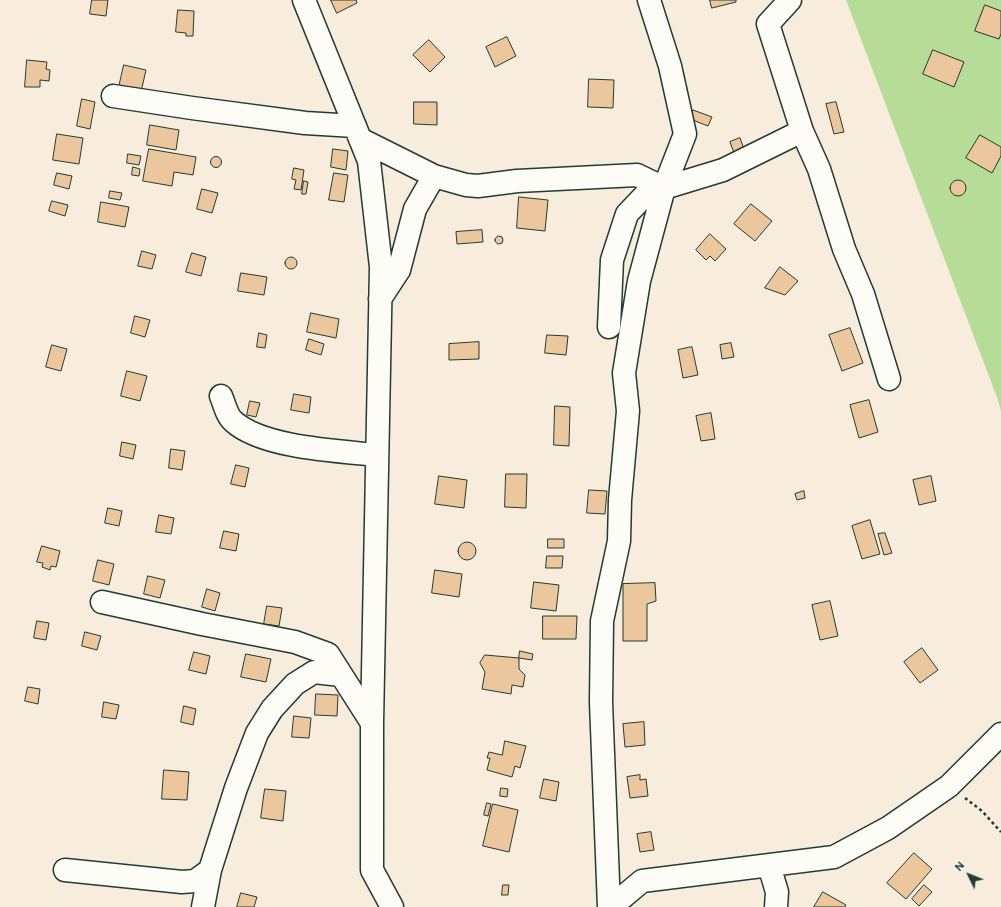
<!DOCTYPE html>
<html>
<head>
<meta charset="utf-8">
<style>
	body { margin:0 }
	#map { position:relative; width:1001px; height:907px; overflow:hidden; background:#f8ecdc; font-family:"Balsamiq Sans",sans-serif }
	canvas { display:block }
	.north { position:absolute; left:949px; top:855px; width:40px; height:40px; -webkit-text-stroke:3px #fdfcf7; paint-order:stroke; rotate:313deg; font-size:11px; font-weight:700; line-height:16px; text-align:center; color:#1f3d34 }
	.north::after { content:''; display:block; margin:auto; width:14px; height:18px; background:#1f3d34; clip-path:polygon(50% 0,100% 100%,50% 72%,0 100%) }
</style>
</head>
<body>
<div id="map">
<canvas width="1001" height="907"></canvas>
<div class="north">N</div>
</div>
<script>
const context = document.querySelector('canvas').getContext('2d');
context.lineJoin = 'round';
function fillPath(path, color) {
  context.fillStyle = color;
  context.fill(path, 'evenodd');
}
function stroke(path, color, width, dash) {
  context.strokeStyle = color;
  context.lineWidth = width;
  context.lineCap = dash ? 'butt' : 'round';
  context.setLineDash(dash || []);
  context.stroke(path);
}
fillPath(new Path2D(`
	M846,0H1001V411L998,400Z`), '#b7dc97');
const building = new Path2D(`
	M92,0H108L106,16L90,14Z
	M331,0H356L357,3L337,13Z
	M710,0H736V2L712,8Z
	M985,5L1001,11V34L999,39L975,31Z
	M178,10L194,11L193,36H186V33L176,32Z
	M507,37L516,56L495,67L486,47Z
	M429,40L445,57L430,72L413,55Z
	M933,50L964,62L954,87L923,74Z
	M27,60L47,62L46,69L50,70L49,81L40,80V87H25Z
	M124,65L146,70L141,92L119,87Z
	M589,79L614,80L613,108L588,107Z
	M82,99L95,102L90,129L77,126Z
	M414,102H437V125L414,124Z
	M836,102L844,132L834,134L826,104Z
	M693,110L712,117L708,126L690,119Z
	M150,125L179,130L176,150L147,145Z
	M57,134L83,138L79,164L53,160Z
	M980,135L1001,147V156L992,173L966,158Z
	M740,138L747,157L737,161L730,142Z
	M149,149L196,157L193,175L174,172L172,186L143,181Z
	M333,149L348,151L346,170L331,167Z
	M128,154L141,156L139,165L127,163Z
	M210.5 162a5.5 5.5 0 1 1 11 0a5.5 5.5 0 1 1-11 0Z
	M133,167L140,169L139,176L132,175Z
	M294,168L304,170L301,190L294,189L296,180L292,179Z
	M57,173L72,176L69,189L54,185Z
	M334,173L348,175L344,202L329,200Z
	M950 188a8 8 0 1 1 16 0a8 8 0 1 1-16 0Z
	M304,181L308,182L306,194H302Z
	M202,189L218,193L212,213L197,209Z
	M110,191L122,193L120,200L109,198Z
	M519,197L548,200L545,231L517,228Z
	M52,201L68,205L65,216L49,211Z
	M101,202L129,207L125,227L98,222Z
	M751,204L772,221L755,241L734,224Z
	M482,230L483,242L457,244L456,232Z
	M710,234L726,249L715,261L710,256L706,260L696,250Z
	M495 240a4 4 0 1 1 8 0a4 4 0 1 1-8 0Z
	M142,251L156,255L152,269L138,266Z
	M192,253L206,257L201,276L186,272Z
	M285 263a6 6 0 1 1 12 0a6 6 0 1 1-12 0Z
	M780,267L798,281L785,295L765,288Z
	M241,273L267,277L264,295L238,291Z
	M311,313L339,319L336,338L307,332Z
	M135,316L150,320L145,337L131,333Z
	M850,328L863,363L842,371L829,335Z
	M259,333L267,335L265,348L257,347Z
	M547,335L568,336L566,355L545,353Z
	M309,339L324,344L321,355L306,350Z
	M479,342V359L449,360V344Z
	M731,343L734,357L722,359L720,345Z
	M52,345L67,349L61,371L46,367Z
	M692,347L698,375L683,378L678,350Z
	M127,371L147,376L140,401L121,396Z
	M294,394L311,397L309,413L291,410Z
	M869,400L878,432L859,438L850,405Z
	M250,401L260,403L256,417L247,415Z
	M555,406L570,407L569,446L554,445Z
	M711,413L715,439L701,441L696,416Z
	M122,442L136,445L133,459L120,456Z
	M171,449L185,451L182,470L169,468Z
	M236,465L249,468L245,487L231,484Z
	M506,474H527L526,508L505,507Z
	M439,476L467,480L464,508L435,504Z
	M931,476L936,501L919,505L913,480Z
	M589,490L607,491L605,514L587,513Z
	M804,491L805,498L797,500L795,494Z
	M108,508L122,511L119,526L105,523Z
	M159,515L174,518L171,534L156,532Z
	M870,520L880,554L862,559L852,526Z
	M224,531L239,534L236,551L220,548Z
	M885,533L892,553L884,555L878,534Z
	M548,539H564V548H548Z
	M458 551a9 9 0 1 1 18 0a9 9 0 1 1-18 0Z
	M42,546L60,551L56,567L51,566L50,570L42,567L43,563L37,562Z
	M547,556H563L562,568H546Z
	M98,560L114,564L109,585L93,581Z
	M435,570L462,574L459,597L432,593Z
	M148,576L165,580L160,598L144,594Z
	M534,582L559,585L556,611L531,608Z
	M655,583L656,601L647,604V641H623V584Z
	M207,589L220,593L215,611L202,607Z
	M830,601L838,636L820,640L812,605Z
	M267,606L282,608L279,626L264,624Z
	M543,616H577L576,639H543Z
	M37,621L49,623L46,640L34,638Z
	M85,632L101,636L97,650L82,646Z
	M922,648L938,670L920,683L904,662Z
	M520,651L533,654L532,660L519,658Z
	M194,652L210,656L206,674L189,670Z
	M246,654L271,659L266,682L241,677Z
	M485,655L519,658V669L525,675L523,687L512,685L511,694L482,689L485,672L480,663Z
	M28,687L40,689L38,704L25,701Z
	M316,694L338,695L337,716L315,715Z
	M104,702L119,705L116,719L102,717Z
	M184,706L196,709L193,725L181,722Z
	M294,716L311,718L309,738L292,737Z
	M644,722L645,745L625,747L623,724Z
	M505,741L526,746L520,768L515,766L512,777L487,770L490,758H487L489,752L502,755Z
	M164,770L189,772L187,800L162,799Z
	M640,775V780L646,779L648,796L630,798L627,777Z
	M544,779L559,782L556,801L540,798Z
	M501,788L508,789L507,797L500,796Z
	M265,789L286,791L283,821L261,818Z
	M487,803L491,804L488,816L484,815Z
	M493,804L518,810L509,852L483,846Z
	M651,832L654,850L640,852L637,834Z
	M914,853L932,869L906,899L887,883Z
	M503,885H509L508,895H502Z
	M924,885L932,892L919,906L912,899Z
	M823,892L846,905L845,907H814Z
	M241,893L257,897L254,907H237Z`);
fillPath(building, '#ecc69c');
stroke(building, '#1f3d34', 1);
const minor = new Path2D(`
	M304,0L369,161L381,267L372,723V870L392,907
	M790,0L768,24L802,131
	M113,96L192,108L305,123L355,126
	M360,139L434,176
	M380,299L399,270L415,209L434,176L466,185L478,186L517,181L637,175L664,188L723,170L802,131L819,169L844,249L863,294L889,379
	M609,327L612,260L627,214L647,193L664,188
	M221,396C224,403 227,416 233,421C262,448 339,451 377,455
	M102,602L202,624L295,642L328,654L372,723
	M769,865L777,892L776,907
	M65,870L182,882L195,881L210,870L236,788L257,733L272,709L295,684L314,672L341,675
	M203,907L210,870
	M609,907L601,702L602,621L619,541L620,500L628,411L624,373L639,281L664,188L685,134L670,66L649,0
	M611,907L642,881L834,857L888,828L949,786L1001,734`);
stroke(minor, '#1f3d34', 25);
stroke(new Path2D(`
	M965,798L982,811L1001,832`), '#1f3d34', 2.5, [3, 3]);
stroke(minor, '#fdfcf7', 22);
</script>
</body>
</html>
